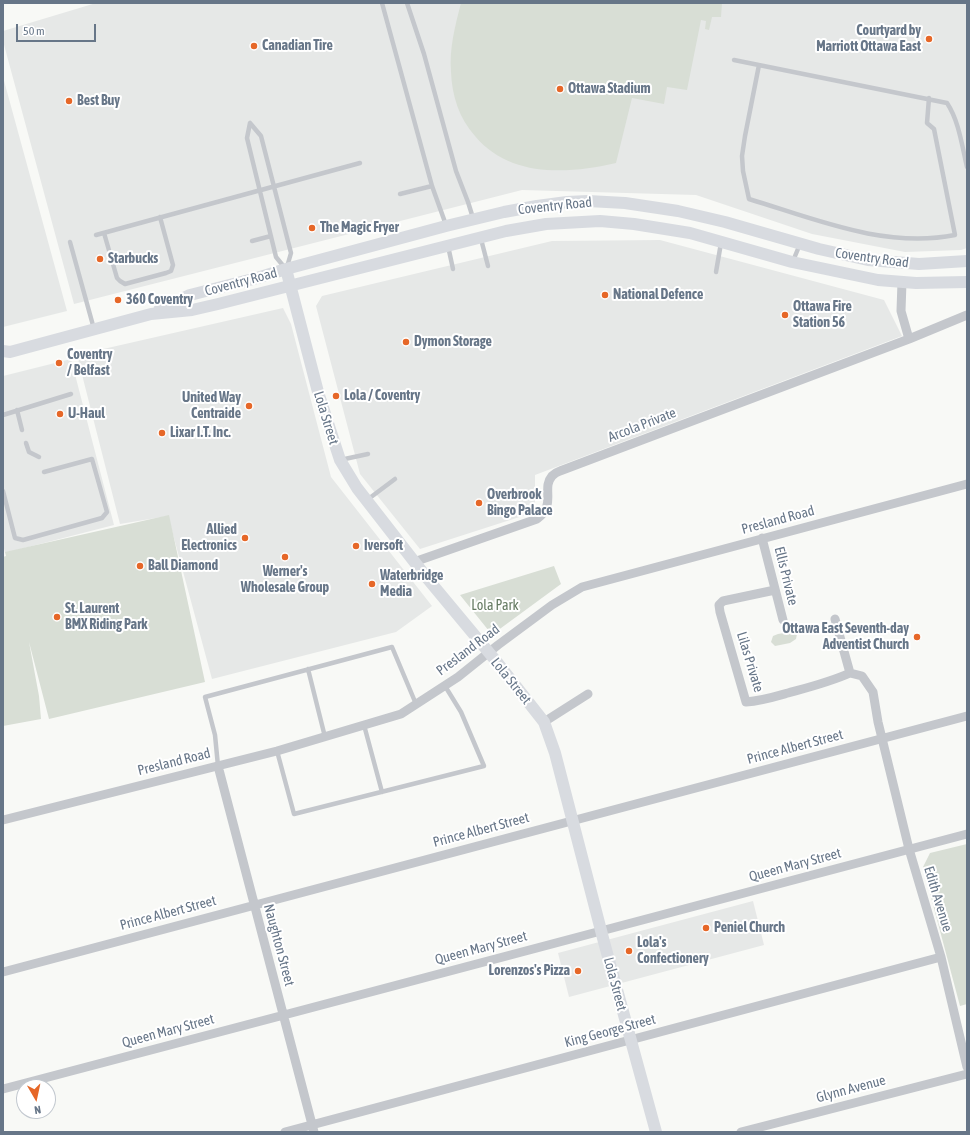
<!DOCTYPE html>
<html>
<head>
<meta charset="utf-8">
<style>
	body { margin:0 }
	#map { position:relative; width:970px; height:1135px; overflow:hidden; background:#f8f9f6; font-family:"Asap Condensed",sans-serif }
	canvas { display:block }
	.frame { position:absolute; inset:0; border:4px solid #677688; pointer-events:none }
	.north { position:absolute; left:16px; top:1079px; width:40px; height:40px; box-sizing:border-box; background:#fff; border:1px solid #c2c8cf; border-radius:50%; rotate:171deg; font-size:11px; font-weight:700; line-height:16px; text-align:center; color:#677688 }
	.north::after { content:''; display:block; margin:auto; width:14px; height:18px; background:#e66728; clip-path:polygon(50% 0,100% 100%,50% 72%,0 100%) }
	.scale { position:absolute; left:16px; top:24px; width:80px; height:18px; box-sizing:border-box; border:2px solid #677688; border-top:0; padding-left:5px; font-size:12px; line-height:14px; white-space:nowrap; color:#677688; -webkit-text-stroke:3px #fff; paint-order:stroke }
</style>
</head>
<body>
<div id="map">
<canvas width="970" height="1135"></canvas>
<div class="frame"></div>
<div class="north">N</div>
<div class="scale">50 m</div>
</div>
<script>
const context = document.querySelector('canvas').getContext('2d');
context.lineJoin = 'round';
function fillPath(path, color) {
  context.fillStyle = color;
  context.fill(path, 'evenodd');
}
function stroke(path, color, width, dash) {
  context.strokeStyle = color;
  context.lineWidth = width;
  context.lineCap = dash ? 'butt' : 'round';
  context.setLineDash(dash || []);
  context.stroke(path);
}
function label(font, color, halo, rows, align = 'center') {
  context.font = font + ' "Asap Condensed",sans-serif';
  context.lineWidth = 4;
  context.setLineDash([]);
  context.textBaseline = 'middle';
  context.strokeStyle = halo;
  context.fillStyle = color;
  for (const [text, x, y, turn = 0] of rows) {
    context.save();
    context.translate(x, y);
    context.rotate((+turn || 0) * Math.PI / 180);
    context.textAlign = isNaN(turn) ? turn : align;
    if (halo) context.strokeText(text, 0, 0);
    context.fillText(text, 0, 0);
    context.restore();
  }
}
fillPath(new Path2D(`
	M96,3H967V248L961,250L905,252L812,234L696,195L522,190L74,304L3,41V31Z
	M3,77L67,311L3,327Z
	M660,240L884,300L902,336L535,475V512L420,549L360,474L316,306L322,296L552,241Z
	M283,308L291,324L331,477L432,606L396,632L212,679L168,516L120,524L77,355Z
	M71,359L114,525L5,553L3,544V376Z
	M753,901L764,945L569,997L558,953Z`), '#e6e8e7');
fillPath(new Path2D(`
	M461,3H722L721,17H712L709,30L705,29L706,21L701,20L687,90L667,87L664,104L632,98L616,163C568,174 510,178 475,136C459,118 452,96 451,72C449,49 455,26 461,3Z
	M169,515L205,682L49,719L29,642L39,696L41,719L3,726V557L6,556L5,552Z
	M554,566L561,584L497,631H489L460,595Z
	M790,632L797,634L796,639L790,643L775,646L771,642L773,636L778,634Z
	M967,844V1004L960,1006L923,867L930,853Z`), '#d8ded5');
stroke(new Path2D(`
	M382,3L432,186L446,225
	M407,3L424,54L456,171L468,202L473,218
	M734,60L947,103C959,121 962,146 967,167
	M759,65L745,136L742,156L743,171L749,199C815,219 885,249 955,235L934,129L927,123L929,98
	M250,123L261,136L291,253L287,267
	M250,123L247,138L276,257L285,268
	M400,194L432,186
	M104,233L117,278L120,281L125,284L166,273L171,271L173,265L160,217
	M96,235L360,163
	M481,239L488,266
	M252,241L271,236
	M70,242L94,329
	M448,246L453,269
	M793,261L800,244
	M716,272L721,243
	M17,410L22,430
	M3,415L71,394
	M26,443L29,452L39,457
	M340,460L368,454
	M3,491L15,538L23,540L102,518L107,512L92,459L44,472
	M367,500L395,479
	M308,669L325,737
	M364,725L382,792
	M277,751L294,814L484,766L461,712L445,686
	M218,766L215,735L205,697L392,647L416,704`), '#c4c7cc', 4.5);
stroke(new Path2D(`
	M902,282L901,311L909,339
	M762,538L783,620
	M414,562L537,519C557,504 541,489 552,476C554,474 557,472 560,471L909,339L967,315
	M775,590L723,601L719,605L720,612L746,702C761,701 774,697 788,693C810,687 830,682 850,673
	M835,619L850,673
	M850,673L862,676L873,692L878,722L909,849L941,957L967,1067
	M544,722L588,694
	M218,766L314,1132
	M3,820L277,751L401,714L458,677L498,645L552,605L582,587L967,484
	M3,972L967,716
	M3,1089L284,1015L967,834
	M285,1132L941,957
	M741,1132L967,1074`), '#c4c7cc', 9);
stroke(new Path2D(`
	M286,269L318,392L340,460L357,488L427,578L496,661L544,722L555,753L604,942L656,1132
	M159,310L190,295L257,278L286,269L446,226L504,212L537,206L567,202L588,201L625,203L678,211L725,222L819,249L868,260L919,264L967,261
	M3,351L10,352L151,314L192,310L218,304L506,231L546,224L600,221L634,224L690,233L792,262L878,280L916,283L967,282`), '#d8dbe0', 12);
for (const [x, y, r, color] of [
	[929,39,4,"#e66728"],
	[254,46,4,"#e66728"],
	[560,89,4,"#e66728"],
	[69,101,4,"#e66728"],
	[312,228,4,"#e66728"],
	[100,259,4,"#e66728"],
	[605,295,4,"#e66728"],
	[118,300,4,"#e66728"],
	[785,315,4,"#e66728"],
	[406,342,4,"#e66728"],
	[59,363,4,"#e66728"],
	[336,396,4,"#e66728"],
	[249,406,4,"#e66728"],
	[60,414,4,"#e66728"],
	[162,433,4,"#e66728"],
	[479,503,4,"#e66728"],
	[245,538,4,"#e66728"],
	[356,546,4,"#e66728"],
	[285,557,4,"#e66728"],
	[140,566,4,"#e66728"],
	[372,584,4,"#e66728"],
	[57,617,4,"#e66728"],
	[917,637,4,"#e66728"],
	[706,928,4,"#e66728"],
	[629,951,4,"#e66728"],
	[578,971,4,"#e66728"]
]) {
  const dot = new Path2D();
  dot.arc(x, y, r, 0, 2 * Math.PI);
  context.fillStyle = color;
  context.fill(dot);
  stroke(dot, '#fff', 1.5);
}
label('bold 14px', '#677688', '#fff', [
	["Courtyard by",921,31,"right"],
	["Marriott Ottawa East",921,47,"right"],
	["Canadian Tire",262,46],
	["Ottawa Stadium",568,89],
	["Best Buy",77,101],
	["The Magic Fryer",320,228],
	["Starbucks",108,259],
	["National Defence",613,295],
	["360 Coventry",126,300],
	["Ottawa Fire",793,307],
	["Station 56",793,323],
	["Dymon Storage",414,342],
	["Coventry",67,355],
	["/ Belfast",67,371],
	["Lola / Coventry",344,396],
	["United Way",241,398,"right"],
	["Centraide",241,414,"right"],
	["U-Haul",68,414],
	["Lixar I.T. Inc.",170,433],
	["Overbrook",487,495],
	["Bingo Palace",487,511],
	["Allied",237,530,"right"],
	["Electronics",237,546,"right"],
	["Iversoft",364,546],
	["Ball Diamond",148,566],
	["Werner's",285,572,"center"],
	["Wholesale Group",285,588,"center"],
	["Waterbridge",380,576],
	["Media",380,592],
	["St. Laurent",65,609],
	["BMX Riding Park",65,625],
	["Ottawa East Seventh-day",909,629,"right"],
	["Adventist Church",909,645,"right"],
	["Peniel Church",714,928],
	["Lola's",637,943],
	["Confectionery",637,959],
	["Lorenzos's Pizza",570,971,"right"]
], 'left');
label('14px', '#677688', '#fff', [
	["Coventry Road",555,206,-6],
	["Coventry Road",872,258,8],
	["Coventry Road",241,282,-15],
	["Lola Street",326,418,73],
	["Arcola Private",642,425,-21],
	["Presland Road",778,520,-15],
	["Ellis Private",786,576,76],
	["Presland Road",468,650,-37],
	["Lilas Private",750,662,73],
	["Lola Street",511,681,51],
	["Prince Albert Street",795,747,-15],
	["Presland Road",174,762,-14],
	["Prince Albert Street",481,830,-15],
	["Queen Mary Street",795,865,-15],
	["Edith Avenue",938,899,73],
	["Prince Albert Street",168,913,-15],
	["Naughton Street",279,945,75],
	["Queen Mary Street",481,948,-15],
	["Lola Street",615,984,75],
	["Queen Mary Street",168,1031,-15],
	["King George Street",610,1031,-15],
	["Glynn Avenue",851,1089,-15]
]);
label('14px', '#657a62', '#fff', [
	["Lola Park",495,606]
]);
</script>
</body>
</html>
